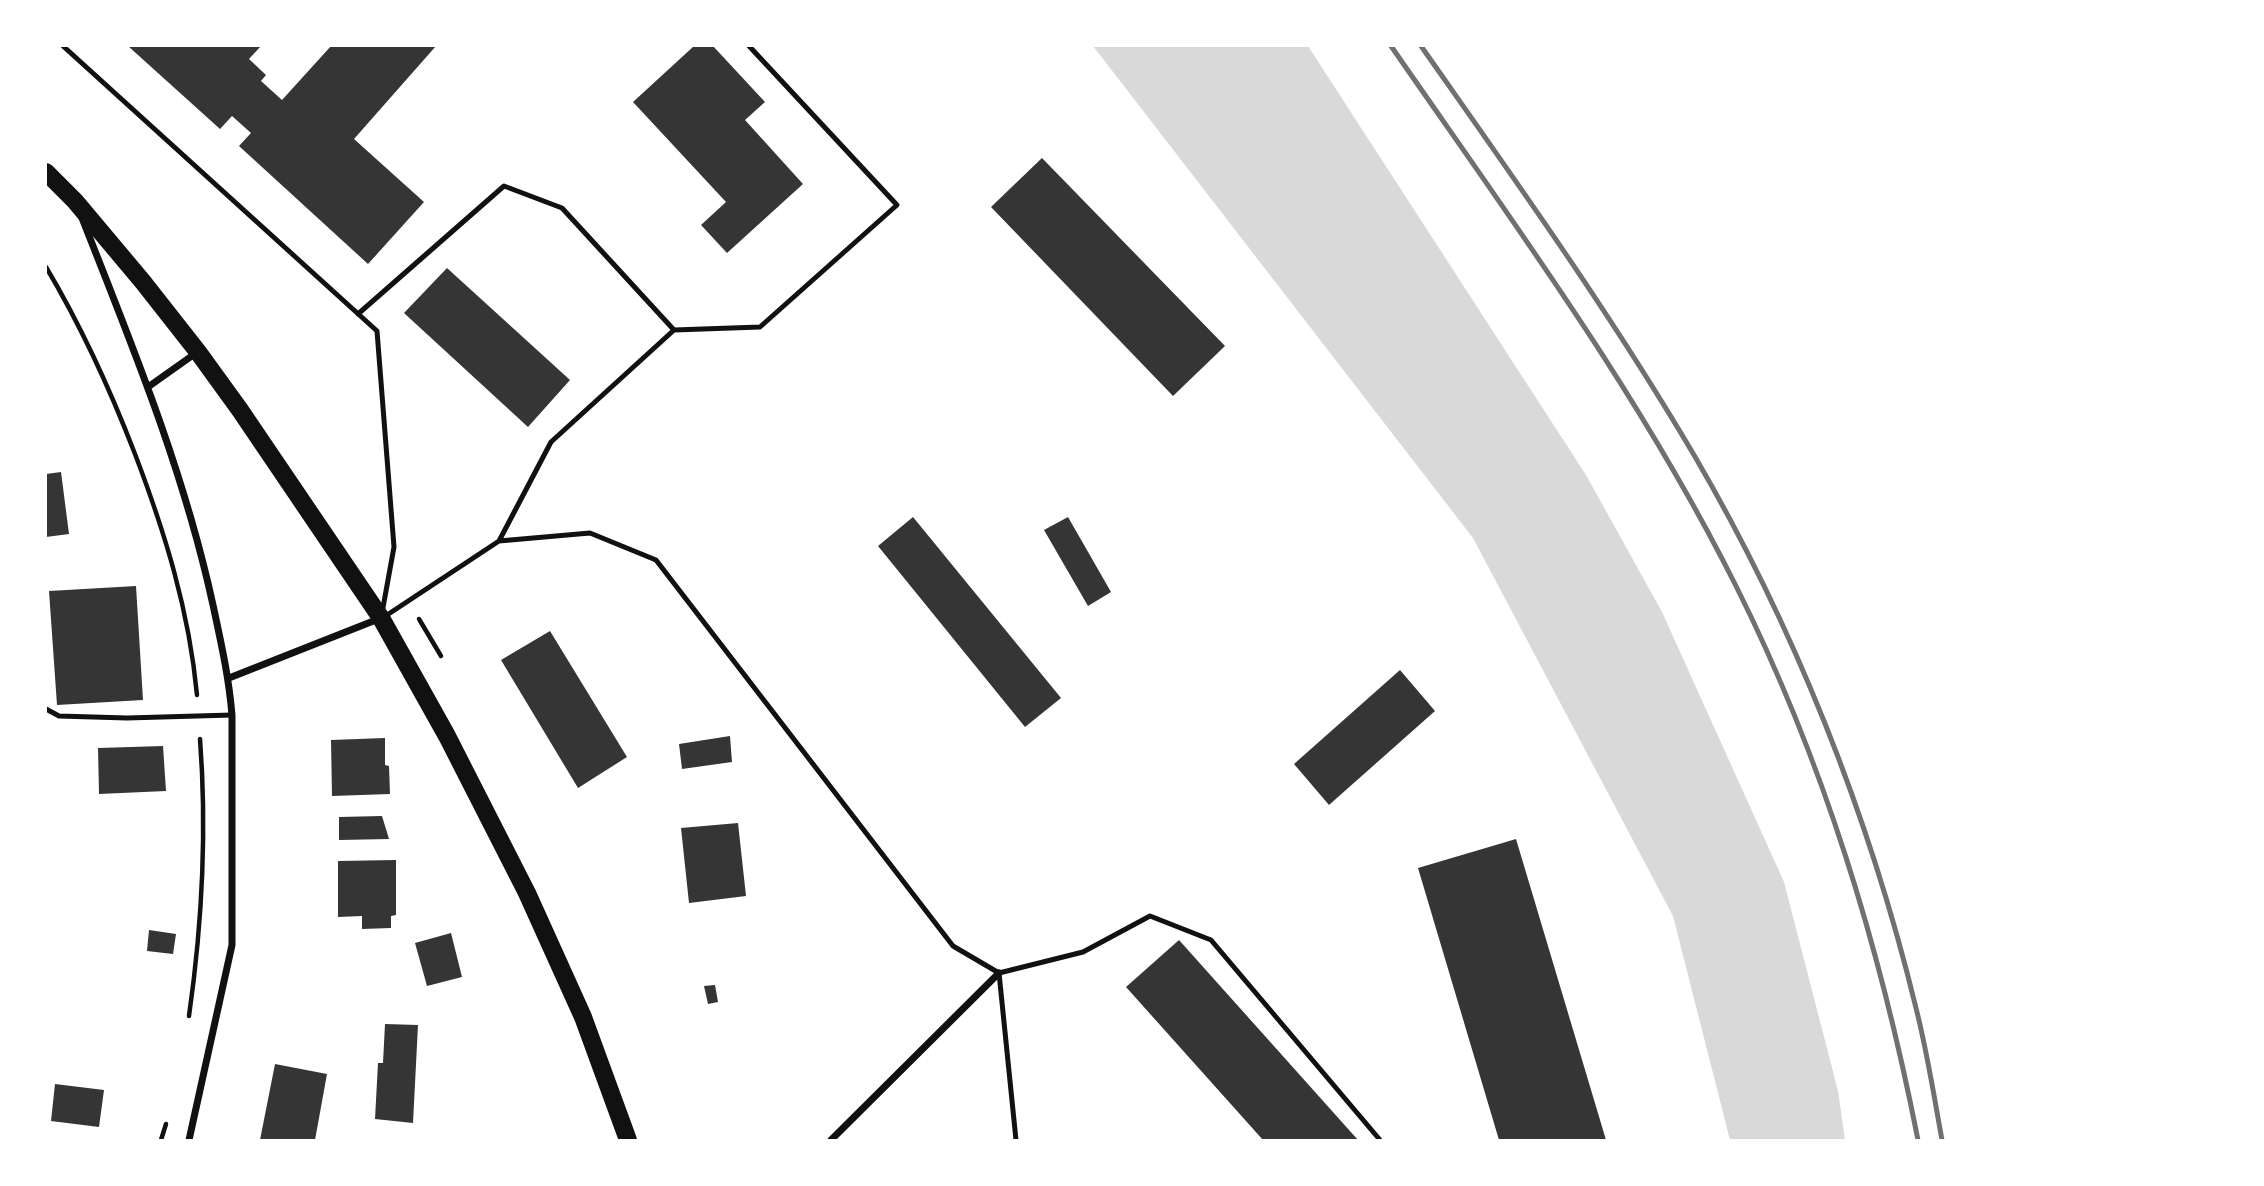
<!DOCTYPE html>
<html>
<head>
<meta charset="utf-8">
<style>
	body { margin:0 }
	#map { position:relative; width:2264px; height:1186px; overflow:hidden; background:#fff; font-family:"Noto Sans",sans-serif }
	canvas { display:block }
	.frame { position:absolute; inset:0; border:47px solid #fff; pointer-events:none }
</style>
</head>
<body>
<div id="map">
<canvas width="2264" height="1186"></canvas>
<div class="frame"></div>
</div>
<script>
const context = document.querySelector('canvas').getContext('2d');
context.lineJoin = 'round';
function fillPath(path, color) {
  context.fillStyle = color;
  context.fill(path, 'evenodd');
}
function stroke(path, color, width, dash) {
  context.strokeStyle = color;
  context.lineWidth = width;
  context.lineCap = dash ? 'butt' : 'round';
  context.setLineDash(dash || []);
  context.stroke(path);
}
fillPath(new Path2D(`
	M1093,46H1308L1586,475L1662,612L1784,882L1838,1091L1845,1140H1730L1673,916L1473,538Z`), '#d9d9d9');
fillPath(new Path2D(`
	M128,46H261L249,59L266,75L261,81L282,100L331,46H436L354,139L424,202L368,264L239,146L251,133L232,116L220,129Z
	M694,46H713L765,102L745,120L803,184L727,253L701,225L726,202L633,102Z
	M1042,158L1225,346L1173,396L991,207Z
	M447,268L570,380L528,427L404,313Z
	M61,472L69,534L46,537V474Z
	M913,517L1061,698L1025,727L878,546Z
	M1068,517L1111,592L1088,606L1044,530Z
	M136,586L143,700L57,705L49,591Z
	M550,631L627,757L578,788L501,660Z
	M1400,670L1435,711L1329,805L1294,764Z
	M730,736L732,762L682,769L679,744Z
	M385,738V765L389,766L390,794L332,796L331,740Z
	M163,746L166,791L99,794L98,748Z
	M382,816L389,839L339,840V817Z
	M738,823L746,896L689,903L681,828Z
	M1516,839L1606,1140H1499L1418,868Z
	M396,860V915L391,916V928L362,929V916L338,917V861Z
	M149,930L176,934L173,954L147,951Z
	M451,933L462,977L427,986L415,943Z
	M1179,940L1358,1140H1263L1126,987Z
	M715,985L718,1002L708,1004L704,986Z
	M385,1024L418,1025L413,1123L375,1119L378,1063H383Z
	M275,1064L327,1074L315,1140H260Z
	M55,1084L104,1090L99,1127L51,1121Z`), '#353535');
stroke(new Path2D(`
	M46,267C81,326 110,389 135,454C165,533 189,610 197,695
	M419,619L441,656
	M189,1016C202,925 207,831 200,739
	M161,1140L166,1124`), '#111', 4.5);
stroke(new Path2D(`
	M63,46L377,331L394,547L382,613
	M358,314L504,186L562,208L674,330
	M499,541L551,442L674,330L760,327L897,205L749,46
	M384,617L499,541L590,533L656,560L953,946L999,973L1083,952L1150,916L1211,940L1380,1140
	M46,709L59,716L127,718L232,715
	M999,973L1016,1140`), '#111', 5);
stroke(new Path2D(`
	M82,218C132,345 184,471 213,605C221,642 229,678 232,715V945L189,1140
	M148,387L196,353
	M229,678L381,618
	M831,1140L999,973`), '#111', 7);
stroke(new Path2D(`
	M46,172L75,201L143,282L198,352L240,410L381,618L447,736L527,893L583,1017L628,1140`), '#111', 18);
stroke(new Path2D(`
	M1391,46C1512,221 1640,394 1736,586C1824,762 1880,947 1918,1140
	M1421,46C1515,180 1611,314 1694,455C1794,626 1869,815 1916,1008C1927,1051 1934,1096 1942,1140`), '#707070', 5);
</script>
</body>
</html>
